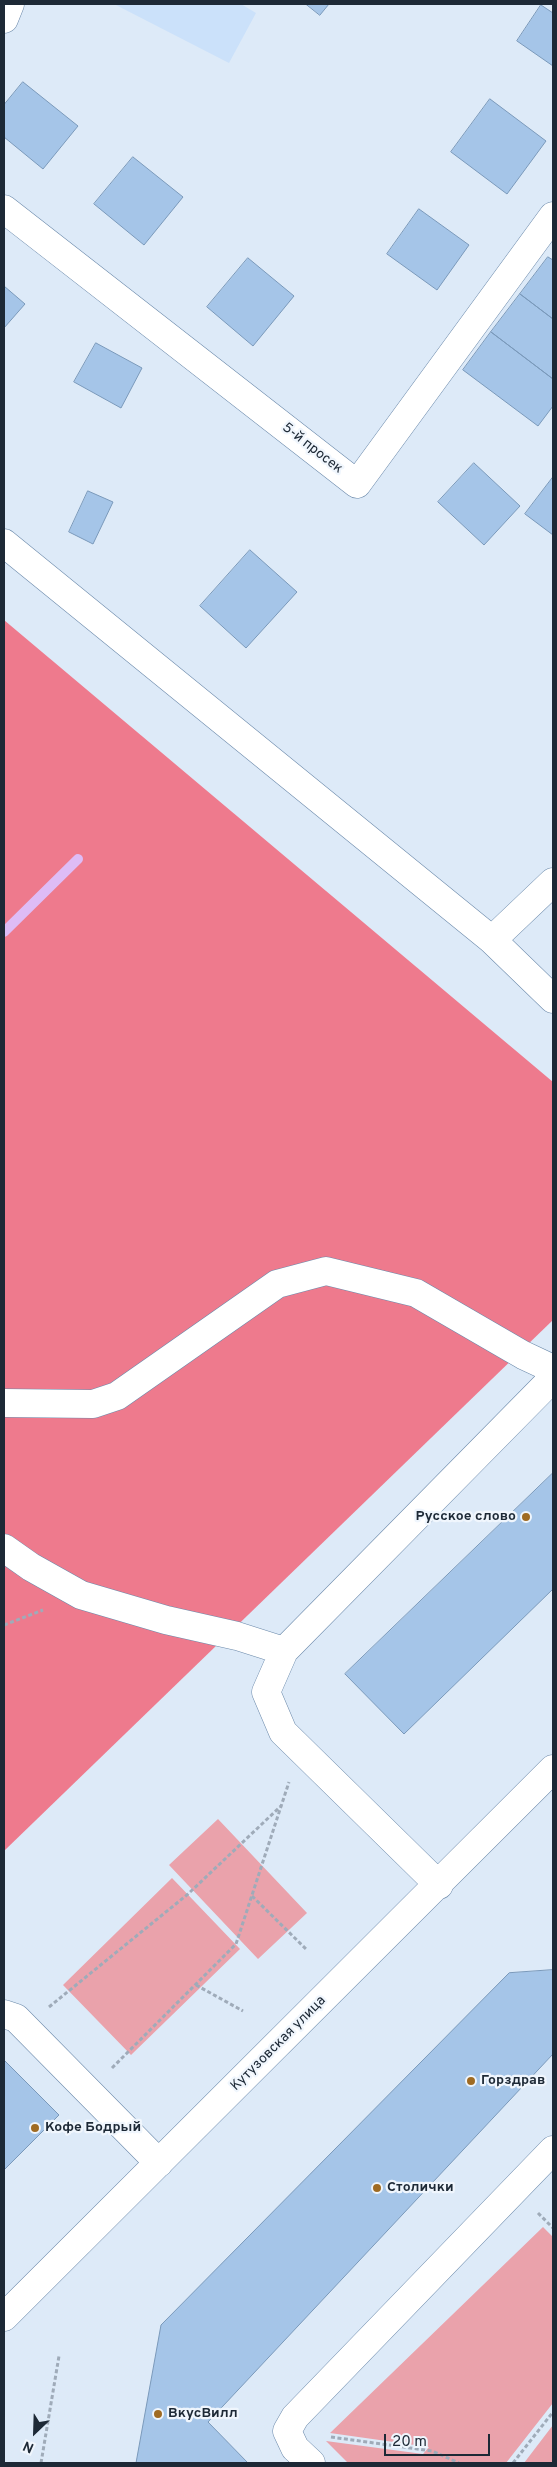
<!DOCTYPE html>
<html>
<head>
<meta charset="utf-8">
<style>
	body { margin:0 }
	#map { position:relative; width:557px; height:2467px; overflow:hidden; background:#ddeaf8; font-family:Overpass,sans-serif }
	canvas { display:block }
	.frame { position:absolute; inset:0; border:5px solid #1d2936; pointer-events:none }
	.north { position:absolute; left:10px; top:2407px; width:50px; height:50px; -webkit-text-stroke:4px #f0f6fd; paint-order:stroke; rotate:204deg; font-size:14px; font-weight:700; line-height:20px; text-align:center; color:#1d2936 }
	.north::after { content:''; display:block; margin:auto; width:18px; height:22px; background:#1d2936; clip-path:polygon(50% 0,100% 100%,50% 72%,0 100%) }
	.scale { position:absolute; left:384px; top:2434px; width:106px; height:22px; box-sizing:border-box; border:2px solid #1d2936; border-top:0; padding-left:6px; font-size:15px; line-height:18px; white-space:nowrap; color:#1d2936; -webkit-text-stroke:4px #f0f6fd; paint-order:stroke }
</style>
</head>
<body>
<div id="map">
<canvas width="557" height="2467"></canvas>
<div class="frame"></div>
<div class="north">N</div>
<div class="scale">20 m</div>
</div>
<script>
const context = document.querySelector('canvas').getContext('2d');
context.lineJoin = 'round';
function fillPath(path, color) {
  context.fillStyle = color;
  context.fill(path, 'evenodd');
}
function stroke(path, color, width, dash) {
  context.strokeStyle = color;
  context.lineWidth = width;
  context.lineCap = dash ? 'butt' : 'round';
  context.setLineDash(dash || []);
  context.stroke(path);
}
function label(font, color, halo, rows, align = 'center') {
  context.font = font + ' Overpass,sans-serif';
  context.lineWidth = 4.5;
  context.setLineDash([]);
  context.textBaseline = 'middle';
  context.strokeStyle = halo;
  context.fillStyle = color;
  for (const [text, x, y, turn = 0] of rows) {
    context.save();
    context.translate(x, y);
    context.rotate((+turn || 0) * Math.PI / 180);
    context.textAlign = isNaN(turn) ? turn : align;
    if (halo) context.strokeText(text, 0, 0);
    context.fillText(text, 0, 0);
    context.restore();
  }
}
fillPath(new Path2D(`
	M114,4H241L256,13L229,63Z`), '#cbe1fa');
fillPath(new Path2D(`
	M218,1819L307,1913L258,1959L169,1865Z
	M172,1878L240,1949L131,2055L63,1985Z
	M543,2227L553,2237V2403L506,2463H348L326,2441L423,2454L429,2447L330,2433Z
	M553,2425V2463H523H524Z`), '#eaa2ab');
fillPath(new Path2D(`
	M4,620L553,1082V1320L4,1851Z`), '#ee7a8d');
stroke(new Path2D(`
	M4,932L78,859`), '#debcf6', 10);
const building = new Path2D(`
	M306,4H329L320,15Z
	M541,5L553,13V66L517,41Z
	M23,82L78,126L43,169L4,137V105Z
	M490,99L546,141L507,194L451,152Z
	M133,157L183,197L144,245L94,204Z
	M419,209L469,245L437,290L387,254Z
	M548,257L553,260V319L520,294Z
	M248,258L294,296L253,346L207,307Z
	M4,286L25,304L4,328Z
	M520,294L553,319V379L491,332Z
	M491,332L553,379V406L538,426L463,370Z
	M96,343L142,368L121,408L74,382Z
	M474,463L520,506L484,545L438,502Z
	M553,477V535L525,514Z
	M88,491L113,502L93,544L69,532Z
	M250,550L297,592L246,648L200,606Z
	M553,1473V1589L404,1734L345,1674Z
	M553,1970V2054L208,2422L248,2463H136L161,2325L509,1973Z
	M4,2060L59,2115L4,2170Z`);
fillPath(building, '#a5c5e8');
stroke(building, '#7a99ba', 1);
const minor = new Path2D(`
	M4,19L10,4
	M4,209L357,484L553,216
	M4,543L492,940L553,999
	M492,940L553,882
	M4,1403L93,1404L117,1396L277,1284L326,1271L416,1293L523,1355L553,1369
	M4,1548L31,1567L81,1595L166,1620L237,1636L284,1651
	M439,1885L283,1732L266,1692L284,1651L553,1378
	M4,2014L16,2018L159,2163
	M4,2317L553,1769
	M311,2463L295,2448L287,2431L295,2417L553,2150`);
stroke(minor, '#6b89aa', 29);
stroke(new Path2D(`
	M4,1625L43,1610
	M252,1896L306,1949
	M196,1985L243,2011
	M49,2007L188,1894L282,1805
	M112,2068L236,1944L289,1782
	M538,2213L553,2228
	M331,2437L432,2451L459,2463
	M41,2463L59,2356
	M513,2463L553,2412`), '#9fabb9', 3, [4, 2.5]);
stroke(minor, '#fff', 28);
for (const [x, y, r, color] of [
	[526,1517,5,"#9f6b23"],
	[471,2081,5,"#9f6b23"],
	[35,2128,5,"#9f6b23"],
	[377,2188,5,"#9f6b23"],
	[158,2414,5,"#9f6b23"]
]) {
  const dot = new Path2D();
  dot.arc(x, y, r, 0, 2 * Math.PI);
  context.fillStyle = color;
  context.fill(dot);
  stroke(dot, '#f0f6fd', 2);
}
label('14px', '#1d2936', '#f0f6fd', [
	["5-й просек",312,449,38],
	["Кутузовская улица",279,2044,-45]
]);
label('bold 14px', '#1d2936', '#f0f6fd', [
	["Русское слово",516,1517,"right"],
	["Горздрав",481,2081],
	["Кофе Бодрый",45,2128],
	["Столички",387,2188],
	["ВкусВилл",168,2414]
], 'left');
</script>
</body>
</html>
